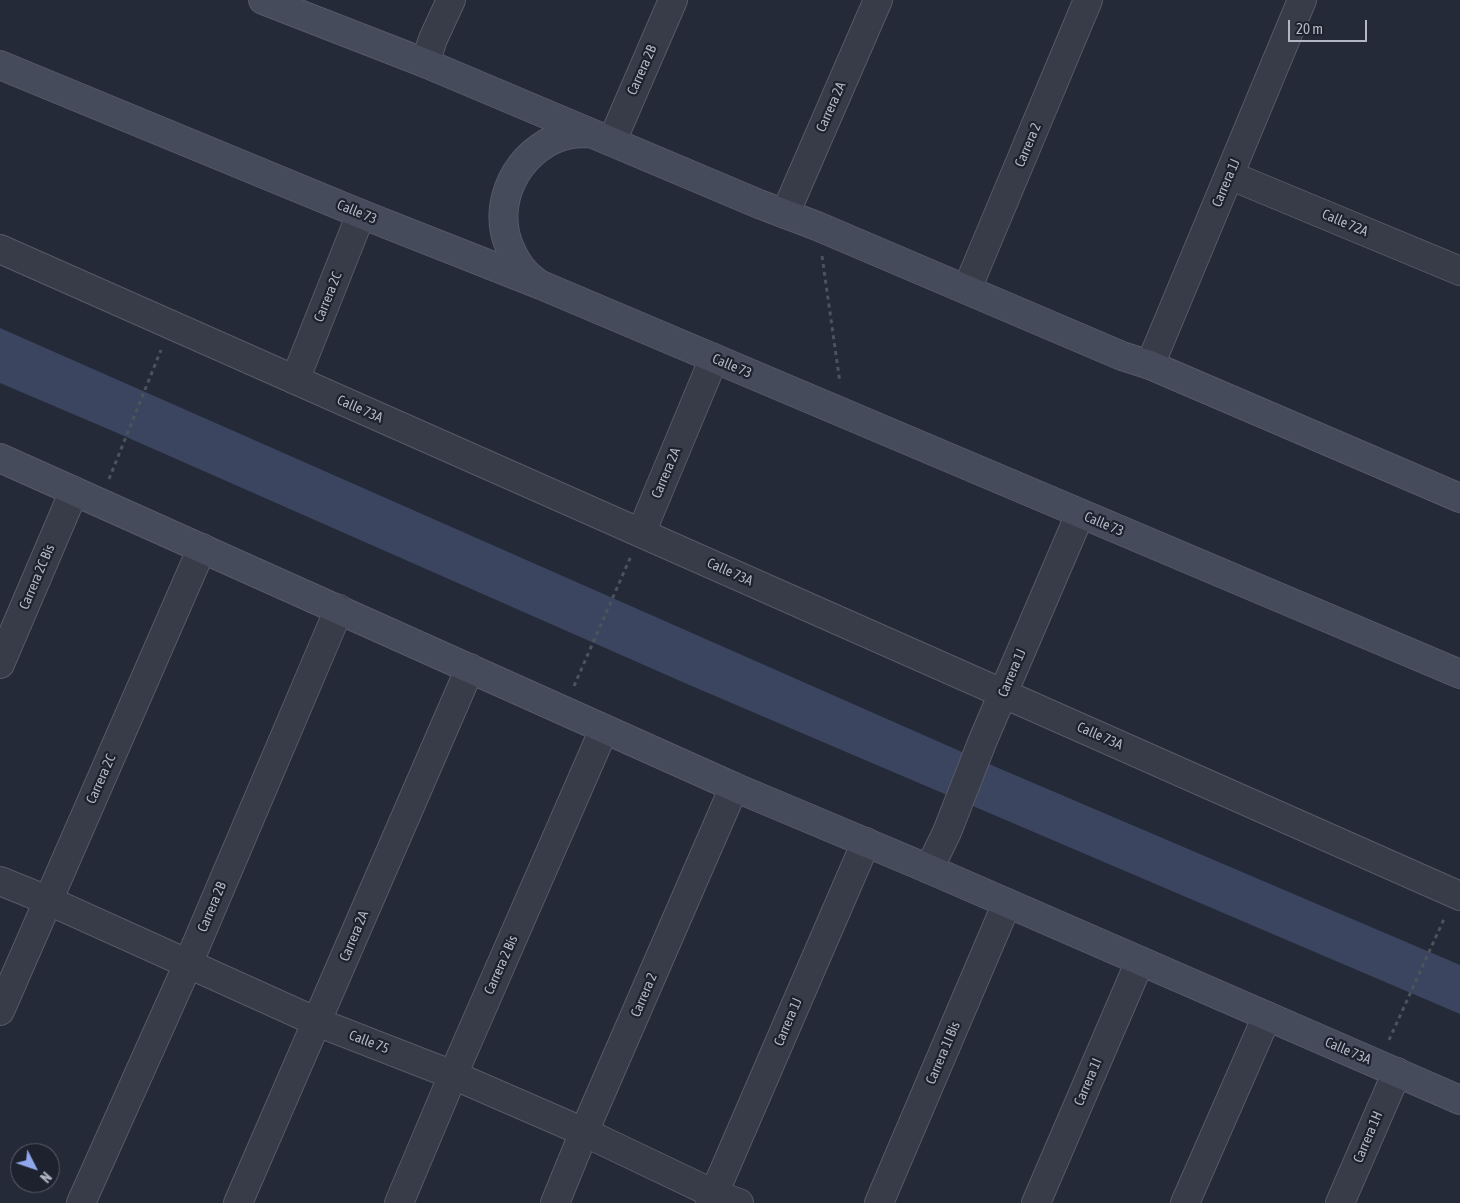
<!DOCTYPE html>
<html>
<head>
<meta charset="utf-8">
<style>
	body { margin:0 }
	#map { position:relative; width:1460px; height:1203px; overflow:hidden; background:#242a38; font-family:"Asap Condensed",sans-serif }
	canvas { display:block }
	.north { position:absolute; left:10px; top:1143px; width:50px; height:50px; box-sizing:border-box; background:#1d222e; border:1px solid #595e6a; border-radius:50%; rotate:131deg; font-size:14px; font-weight:700; line-height:20px; text-align:center; color:#b3b7c5 }
	.north::after { content:''; display:block; margin:auto; width:18px; height:22px; background:#90a7ec; clip-path:polygon(50% 0,100% 100%,50% 72%,0 100%) }
	.scale { position:absolute; left:1288px; top:20px; width:79px; height:22px; box-sizing:border-box; border:2px solid #b3b7c5; border-top:0; padding-left:6px; font-size:15px; line-height:18px; white-space:nowrap; color:#b3b7c5; -webkit-text-stroke:4px #1d222e; paint-order:stroke }
</style>
</head>
<body>
<div id="map">
<canvas width="1460" height="1203"></canvas>
<div class="north">N</div>
<div class="scale">20 m</div>
</div>
<script>
const context = document.querySelector('canvas').getContext('2d');
context.lineJoin = 'round';
function fillPath(path, color) {
  context.fillStyle = color;
  context.fill(path, 'evenodd');
}
function stroke(path, color, width, dash) {
  context.strokeStyle = color;
  context.lineWidth = width;
  context.lineCap = dash ? 'butt' : 'round';
  context.setLineDash(dash || []);
  context.stroke(path);
}
function label(font, color, halo, rows, align = 'center') {
  context.font = font + ' "Asap Condensed",sans-serif';
  context.lineWidth = 4.5;
  context.setLineDash([]);
  context.textBaseline = 'middle';
  context.strokeStyle = halo;
  context.fillStyle = color;
  for (const [text, x, y, turn = 0] of rows) {
    context.save();
    context.translate(x, y);
    context.rotate((+turn || 0) * Math.PI / 180);
    context.textAlign = isNaN(turn) ? turn : align;
    if (halo) context.strokeText(text, 0, 0);
    context.fillText(text, 0, 0);
    context.restore();
  }
}
fillPath(new Path2D(`
	M0,328L996,767L1460,965V1014L687,684L115,432L0,383Z`), '#3c4560');
const street = new Path2D(`
	M425,63L433,39L451,0
	M612,141L673,0
	M1229,175L1460,271
	M785,214L878,0
	M0,249L1460,896
	M967,289L1088,0
	M1150,365L1302,0
	M295,380L361,214
	M641,533L714,358
	M0,664L74,491
	M929,869L947,832L983,740L1080,514
	M0,881L47,900L317,1022L453,1075L584,1132L714,1194L739,1203
	M0,1011L202,548
	M81,1203L188,964L339,609
	M238,1203L470,668
	M399,1203L453,1075L604,729
	M555,1203L584,1132L734,787
	M710,1203L866,842
	M879,1203L1007,903
	M1036,1203L1140,961
	M1185,1203L1267,1016
	M1340,1203L1397,1072`);
const secondary = new Path2D(`
	M263,0L425,63L759,204L817,226L1122,356L1150,365L1460,498
	M0,65L361,214L541,285L1460,674
	M535,281C523,273 515,260 510,248C490,203 518,150 563,136C572,133 581,133 590,133
	M0,458L734,787L929,869L1460,1100`);
stroke(street, '#565a67', 30);
stroke(secondary, '#565a67', 30);
stroke(new Path2D(`
	M822,256L840,383
	M109,479L161,350
	M574,686L631,556
	M1389,1040L1444,919`), '#48555b', 3, [4, 4]);
stroke(street, '#383c49', 28);
stroke(secondary, '#464b5b', 28);
label('14px', '#b3b7c5', '#1d222e', [
	["Carrera 2B",642,70,-66],
	["Carrera 2A",831,107,-66],
	["Carrera 2",1028,145,-67],
	["Carrera 1J",1226,183,-67],
	["Calle 73",357,212,22],
	["Calle 72A",1345,223,23],
	["Carrera 2C",328,297,-68],
	["Calle 73",732,366,23],
	["Calle 73A",360,409,24],
	["Carrera 2A",666,473,-67],
	["Calle 73",1104,524,23],
	["Calle 73A",730,572,24],
	["Carrera 2C Bis",37,577,-67],
	["Carrera 1J",1012,673,-67],
	["Calle 73A",1100,736,24],
	["Carrera 2C",101,779,-66],
	["Carrera 2B",212,907,-67],
	["Carrera 2A",354,936,-67],
	["Carrera 2 Bis",501,965,-66],
	["Carrera 2",644,995,-67],
	["Carrera 1J",788,1022,-67],
	["Calle 75",369,1042,21],
	["Calle 73A",1348,1051,23],
	["Carrera 1I Bis",943,1053,-67],
	["Carrera 1I",1088,1082,-67],
	["Carrera 1H",1368,1137,-67]
]);
</script>
</body>
</html>
